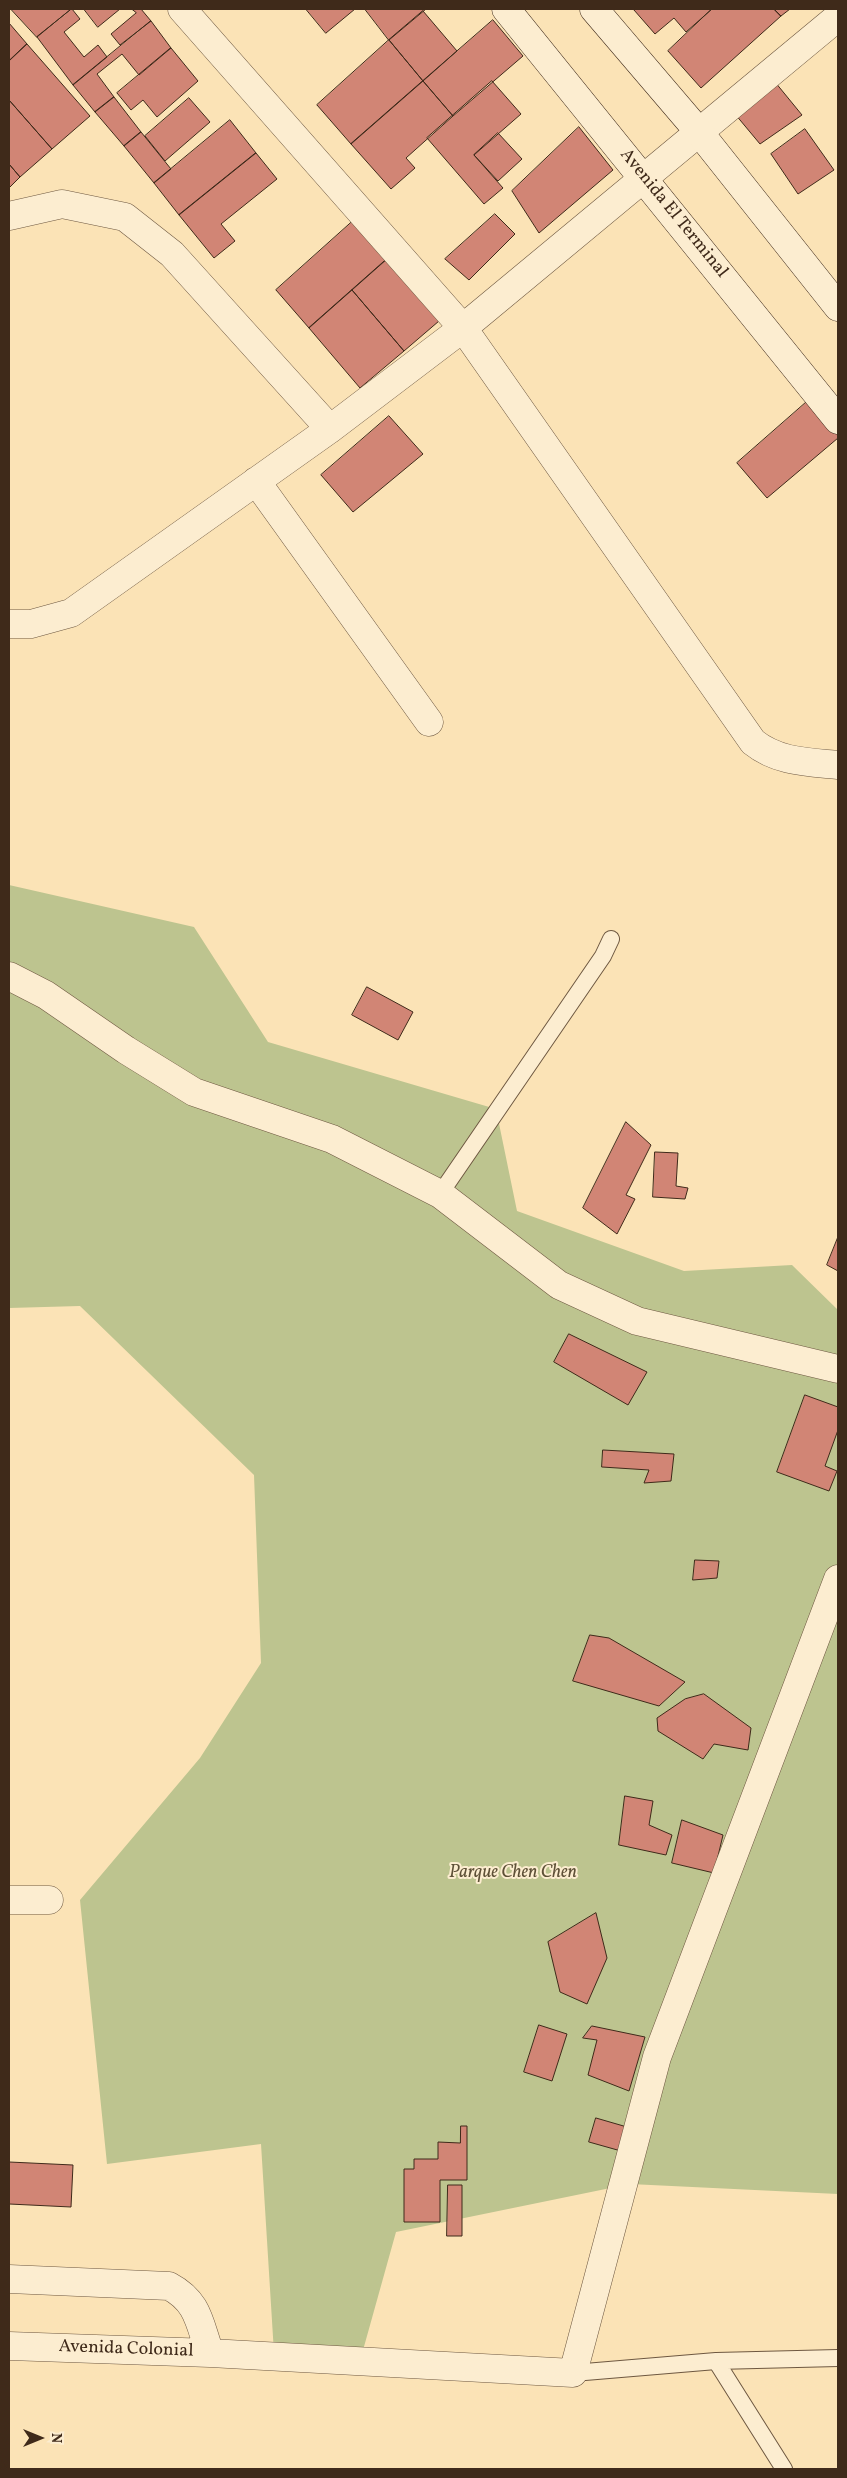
<!DOCTYPE html>
<html>
<head>
<meta charset="utf-8">
<style>
	body { margin:0 }
	#map { position:relative; width:847px; height:2478px; overflow:hidden; background:#fbe3b6; font-family:Vollkorn,serif }
	canvas { display:block }
	.frame { position:absolute; inset:0; border:10px solid #3f2a1a; pointer-events:none }
	.north { position:absolute; left:15px; top:2413px; width:50px; height:50px; -webkit-text-stroke:4px #fcedd0; paint-order:stroke; rotate:90deg; font-size:14px; font-weight:700; line-height:20px; text-align:center; color:#3f2a1a }
	.north::after { content:''; display:block; margin:auto; width:18px; height:22px; background:#3f2a1a; clip-path:polygon(50% 0,100% 100%,50% 72%,0 100%) }
</style>
</head>
<body>
<div id="map">
<canvas width="847" height="2478"></canvas>
<div class="frame"></div>
<div class="north">N</div>
</div>
<script>
const context = document.querySelector('canvas').getContext('2d');
context.lineJoin = 'round';
function fillPath(path, color) {
  context.fillStyle = color;
  context.fill(path, 'evenodd');
}
function stroke(path, color, width, dash) {
  context.strokeStyle = color;
  context.lineWidth = width;
  context.lineCap = dash ? 'butt' : 'round';
  context.setLineDash(dash || []);
  context.stroke(path);
}
function label(font, color, halo, rows, align = 'center') {
  context.font = font + ' Vollkorn,serif';
  context.lineWidth = 4;
  context.setLineDash([]);
  context.textBaseline = 'middle';
  context.strokeStyle = halo;
  context.fillStyle = color;
  for (const [text, x, y, turn = 0] of rows) {
    context.save();
    context.translate(x, y);
    context.rotate((+turn || 0) * Math.PI / 180);
    context.textAlign = isNaN(turn) ? turn : align;
    if (halo) context.strokeText(text, 0, 0);
    context.fillText(text, 0, 0);
    context.restore();
  }
}
fillPath(new Path2D(`
	M9,885L194,927L268,1042L496,1109L517,1211L684,1271L792,1265L838,1310V2194L630,2184L396,2232L360,2361L274,2353L261,2144L107,2164L80,1900L200,1758L261,1663L254,1475L80,1306L9,1308Z`), '#bdc48f');
const building = new Path2D(`
	M11,9H71L37,37Z
	M72,9L80,19L64,32L84,57L98,45L107,57L73,85L37,37Z
	M84,9H120L98,27Z
	M132,9H141L151,21L120,45L111,34L136,13Z
	M306,9H355L326,33Z
	M365,9H426L389,40Z
	M636,9H712L686,32L674,18L655,34L634,10Z
	M712,9H774L781,16L701,88L668,51Z
	M774,9H790L781,16Z
	M423,11L457,51L423,81L389,40Z
	M493,20L523,56L453,116L423,81Z
	M151,21L171,48L139,75L122,54L97,74L114,97L95,112L73,85Z
	M9,23L27,44L9,61Z
	M389,40L423,81L351,144L317,105Z
	M27,44L90,116L52,149L9,100V61Z
	M171,48L198,81L157,117L143,100L131,110L117,93Z
	M423,81L453,116L406,158L415,168L391,189L351,144Z
	M492,81L521,114L474,155L503,188L484,204L427,138Z
	M775,82L802,115L760,144L735,114Z
	M114,97L141,132L124,146L95,112Z
	M189,98L210,122L165,161L145,136Z
	M9,100L52,149L20,177L9,164Z
	M230,120L256,153L179,215L154,183Z
	M579,127L613,170L539,233L512,191Z
	M805,129L834,170L798,194L771,154Z
	M141,132L171,169L154,183L124,146Z
	M498,133L522,159L498,181L474,155Z
	M256,153L277,179L221,224L235,241L214,258L179,215Z
	M9,164L20,177L9,188Z
	M495,214L515,234L469,280L445,259Z
	M353,221L387,259L309,328L276,290Z
	M387,259L439,321L404,351L352,290Z
	M352,290L404,351L360,388L309,328Z
	M810,399L838,430V438L767,498L737,463Z
	M389,416L423,454L353,512L321,475Z
	M367,987L413,1012L398,1040L352,1015Z
	M626,1122L651,1145L626,1195L635,1199L617,1234L583,1208Z
	M655,1152L678,1153L676,1186L688,1188L685,1199L653,1197Z
	M838,1237V1271L827,1265Z
	M569,1334L647,1372L628,1405L554,1362Z
	M805,1395L838,1407V1430L825,1466L837,1471L829,1491L777,1472Z
	M603,1450L674,1454L671,1481L644,1483L649,1470L602,1467Z
	M695,1560L719,1561L717,1578L693,1580Z
	M590,1635L609,1638L685,1682L659,1706L573,1681Z
	M704,1694L751,1728L748,1750L714,1744L703,1759L658,1731L657,1718L685,1699Z
	M625,1796L653,1801L649,1825L672,1835L666,1855L619,1845Z
	M682,1820L723,1835L714,1873L672,1863Z
	M596,1913L607,1958L587,2004L560,1992L548,1942Z
	M539,2025L567,2034L552,2081L524,2072Z
	M592,2026L645,2037L629,2091L588,2075L597,2040L583,2038Z
	M596,2118L627,2127L621,2151L589,2142Z
	M461,2126H467V2180H440V2222H404V2169H414V2159H438V2142L460,2143Z
	M9,2162L73,2165L71,2207L9,2204Z
	M448,2185H462V2236H447Z`);
fillPath(building, '#d18575');
stroke(building, '#3f2a1a', 1);
const lane = new Path2D(`
	M440,1194L603,956L611,939
	M716,2361L784,2469
	M573,2373L716,2361L838,2358`);
const street = new Path2D(`
	M182,9L463,328L753,742C778,762 807,762 838,765
	M9,216L62,204L125,217L172,254L330,429
	M256,481L429,722
	M9,624H31L71,613L330,429L463,328L838,17
	M9,976L46,995L126,1050L194,1092L332,1139L440,1194L559,1285L637,1321L838,1369
	M9,1900H49
	M9,2279L169,2286C199,2302 199,2323 210,2353
	M9,2346L210,2353L573,2373L657,2057L838,1579`);
const secondary = new Path2D(`
	M506,9L838,420
	M594,9L699,132L838,307`);
stroke(lane, '#6e5841', 18);
stroke(street, '#6e5841', 29);
stroke(secondary, '#3f2a1a', 29);
stroke(lane, '#fcedd0', 16);
stroke(street, '#fcedd0', 28);
stroke(secondary, '#fcedd0', 28);
label('18px', '#3f2a1a', '#fcedd0', [
	["Avenida El Terminal",673,214,51],
	["Avenida Colonial",126,2350,2]
]);
label('italic 18px', '#5e5037', '#fcedd0', [
	["Parque Chen Chen",513,1874]
]);
</script>
</body>
</html>
